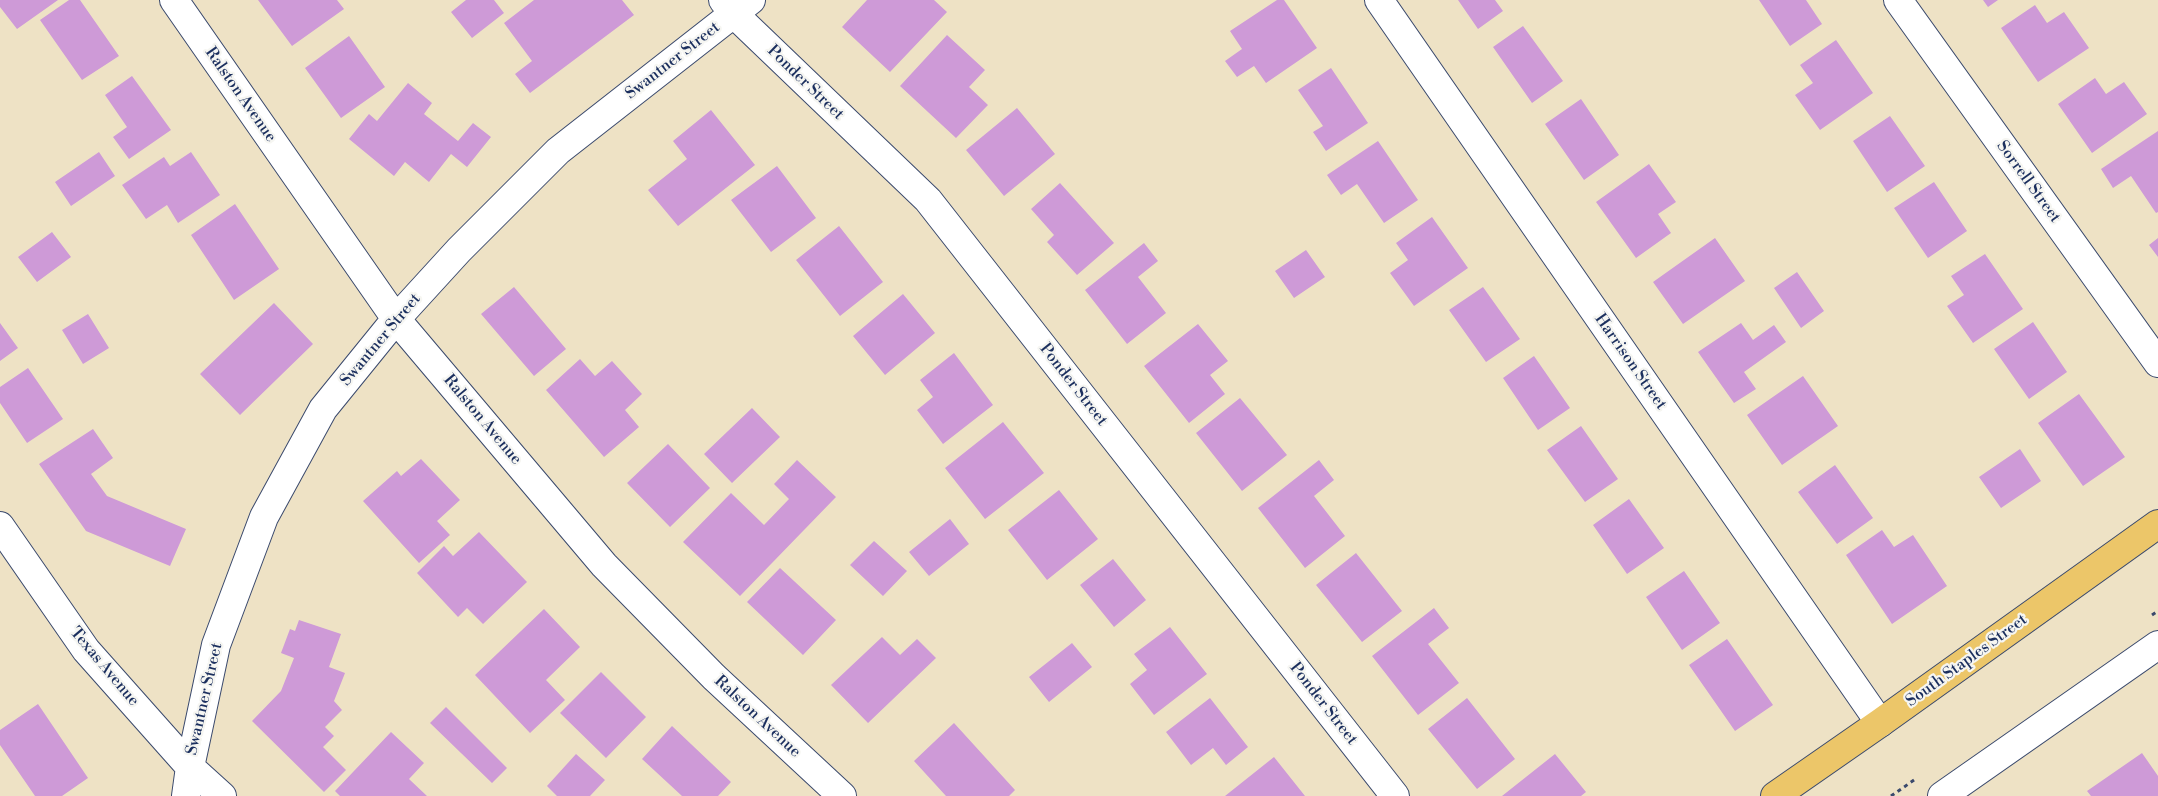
<!DOCTYPE html>
<html>
<head>
<meta charset="utf-8">
<style>
	body { margin:0 }
	canvas { display:block; background:#eee2c5 }
</style>
</head>
<body>
<canvas width="2158" height="796"></canvas>
<script>
const context = document.querySelector('canvas').getContext('2d');
context.lineJoin = 'round';
function fillPath(path, color) {
  context.fillStyle = color;
  context.fill(path, 'evenodd');
}
function stroke(path, color, width, dash) {
  context.strokeStyle = color;
  context.lineWidth = width;
  context.lineCap = dash ? 'butt' : 'round';
  context.setLineDash(dash || []);
  context.stroke(path);
}
function label(font, color, halo, rows, align = 'center') {
  context.font = font + ' "Libre Bodoni",serif';
  context.lineWidth = 4.5;
  context.setLineDash([]);
  context.textBaseline = 'middle';
  context.strokeStyle = halo;
  context.fillStyle = color;
  for (const [text, x, y, turn = 0] of rows) {
    context.save();
    context.translate(x, y);
    context.rotate((+turn || 0) * Math.PI / 180);
    context.textAlign = isNaN(turn) ? turn : align;
    if (halo) context.strokeText(text, 0, 0);
    context.fillText(text, 0, 0);
    context.restore();
  }
}
fillPath(new Path2D(`
	M0,0H58L17,29L0,7Z
	M69,0H80L119,56L82,80L40,20Z
	M258,0H337L344,9L292,46Z
	M466,0H494L504,13L472,38L451,12Z
	M534,0H622L634,15L530,93L515,74L532,61L504,23Z
	M867,0H934L947,12L890,72L842,27Z
	M1277,0H1284L1317,48L1266,83L1254,66L1237,77L1225,61L1242,49L1230,31Z
	M1458,0H1495L1503,11L1478,29Z
	M1759,0H1806L1822,24L1790,46Z
	M1983,0H1998L1988,7Z
	M2035,5L2047,23L2064,12L2089,48L2038,82L2001,28Z
	M1523,26L1563,81L1532,103L1493,47Z
	M947,35L985,70L969,87L988,105L956,138L900,86Z
	M349,36L385,87L341,118L305,68Z
	M1836,40L1873,93L1820,130L1795,95L1813,83L1800,65Z
	M1331,68L1368,123L1326,151L1313,132L1323,126L1298,90Z
	M132,76L171,130L129,159L113,137L127,127L105,95Z
	M2095,78L2106,94L2124,82L2147,114L2092,153L2058,104Z
	M408,83L432,103L424,114L458,141L473,123L491,137L467,167L451,154L429,182L405,162L394,176L349,139L369,114L377,121Z
	M1581,99L1619,155L1584,180L1545,124Z
	M1017,108L1055,154L1004,196L966,150Z
	M711,110L755,165L678,226L648,190L687,159L673,141Z
	M1890,116L1925,166L1887,192L1853,141Z
	M2158,131V212L2156,213L2131,176L2113,188L2101,169Z
	M1378,141L1418,200L1384,223L1357,184L1341,195L1327,175Z
	M99,152L115,176L71,206L55,182Z
	M191,152L220,195L178,223L167,205L146,219L122,185L164,157L170,166Z
	M1649,164L1676,202L1658,214L1671,233L1636,258L1596,202Z
	M777,166L816,218L771,252L731,200Z
	M1934,182L1967,231L1928,258L1894,208Z
	M1060,183L1114,243L1077,275L1047,242L1054,235L1031,209Z
	M235,204L279,269L234,300L191,235Z
	M1432,217L1468,268L1414,306L1390,273L1408,260L1396,243Z
	M839,226L883,282L840,316L796,260Z
	M52,232L71,257L37,282L18,257Z
	M1715,238L1745,281L1683,324L1653,282Z
	M2158,238V257L2149,245Z
	M1144,243L1158,261L1138,277L1166,313L1127,344L1085,290Z
	M1306,250L1325,277L1294,298L1275,271Z
	M1985,254L2023,309L1973,343L1947,306L1964,295L1951,276Z
	M1797,272L1824,311L1801,328L1774,288Z
	M514,287L566,349L534,376L481,314Z
	M1483,287L1520,339L1486,362L1449,310Z
	M903,294L935,333L885,375L853,336Z
	M274,303L313,344L240,415L200,374Z
	M88,314L109,348L83,364L62,330Z
	M2033,322L2067,372L2029,399L1994,349Z
	M0,323L18,348L0,361Z
	M1741,323L1753,340L1774,325L1786,342L1744,372L1756,389L1734,403L1698,352Z
	M1198,324L1228,361L1210,375L1225,394L1189,423L1144,366Z
	M954,353L993,405L943,444L917,410L933,397L920,380Z
	M1534,356L1570,408L1538,430L1503,378Z
	M580,359L595,376L612,361L642,394L625,410L639,427L604,457L546,390Z
	M28,368L63,419L27,443L0,403V387Z
	M1803,376L1838,426L1782,465L1747,415Z
	M2079,394L2125,457L2083,486L2038,423Z
	M1240,398L1287,455L1242,491L1196,433Z
	M752,408L780,437L732,483L704,454Z
	M1003,422L1044,473L985,519L945,468Z
	M1581,426L1618,479L1585,502L1547,450Z
	M93,429L113,458L91,474L107,496L186,529L170,566L86,531L39,464Z
	M668,444L710,488L670,527L627,483Z
	M2020,449L2041,481L2001,508L1979,477Z
	M421,459L460,500L437,521L450,535L419,563L363,501L397,471L401,476Z
	M797,460L836,497L740,596L683,542L731,493L764,525L789,499L774,484Z
	M1319,460L1334,480L1314,496L1345,536L1305,568L1258,508Z
	M1835,465L1873,518L1837,544L1798,492Z
	M1059,490L1098,539L1047,580L1008,530Z
	M1629,499L1664,548L1627,574L1593,525Z
	M950,519L969,544L929,576L909,552Z
	M1882,530L1894,547L1913,535L1947,586L1892,624L1846,555Z
	M479,532L527,582L483,624L467,608L458,617L417,573L444,546L453,556Z
	M874,541L907,571L883,596L850,565Z
	M1356,553L1402,611L1362,642L1316,585Z
	M1113,559L1146,600L1114,627L1080,585Z
	M780,568L836,620L803,655L747,602Z
	M1684,571L1720,623L1682,650L1646,597Z
	M1434,608L1449,628L1428,644L1459,683L1418,715L1372,656Z
	M544,609L580,647L546,680L565,700L530,733L475,675Z
	M299,620L341,634L329,667L345,673L334,701L342,710L325,727L334,736L323,747L346,770L324,792L252,721L281,691L294,658L281,653L290,629L295,631Z
	M1170,627L1207,674L1154,715L1130,684L1147,670L1134,654Z
	M882,637L900,655L917,639L936,658L868,723L831,685Z
	M1727,639L1773,705L1735,731L1689,665Z
	M1072,643L1092,667L1049,702L1029,677Z
	M601,672L646,717L606,758L560,713Z
	M1210,698L1248,747L1226,765L1213,748L1191,765L1166,732Z
	M1467,698L1515,759L1477,789L1428,729Z
	M38,704L88,778L62,796H35L0,745V730Z
	M446,707L507,768L492,783L430,723Z
	M954,723L1015,790L1009,796H946L914,761Z
	M672,726L731,782L718,796H682L642,759Z
	M391,732L424,763L409,779L427,796H340L335,791Z
	M2142,753L2158,776V796H2091L2087,791Z
	M576,754L605,780L590,796H557L547,786Z
	M1555,754L1586,792L1581,796H1502Z
	M1274,757L1305,796H1225Z`), '#ce9ad7');
const minor = new Path2D(`
	M174,0L396,319L604,565L714,677L842,796
	M723,0L734,14L928,200L1395,796
	M1379,0L1880,723
	M1898,0L2158,363
	M0,526L86,650L190,767L222,796
	M186,796L190,767L216,645L264,517L323,409L396,319L459,250L558,151L751,0
	M1942,796L2158,645`);
const primary = new Path2D(`
	M1775,796L1880,723L2158,524`);
stroke(minor, '#3b4a6d', 30);
stroke(primary, '#3b4a6d', 30);
stroke(new Path2D(`
	M2152,615L2158,611
	M1891,796L1917,778`), '#3b4a6d', 3, [4, 4]);
stroke(minor, '#fff', 28);
stroke(primary, '#ecc669', 28);
label('16px', '#1b2f5e', '#f6f6f2', [
	["Swantner Street",673,61,-38],
	["Ponder Street",805,83,44],
	["Ralston Avenue",240,95,55],
	["Sorrell Street",2028,182,54],
	["Swantner Street",381,340,-50],
	["Harrison Street",1630,362,55],
	["Ponder Street",1073,385,52],
	["Ralston Avenue",482,420,50],
	["South Staples Street",1967,661,-36],
	["Texas Avenue",104,667,50],
	["Swantner Street",205,699,-77],
	["Ponder Street",1323,704,52],
	["Ralston Avenue",757,717,43]
]);
</script>
</body>
</html>
